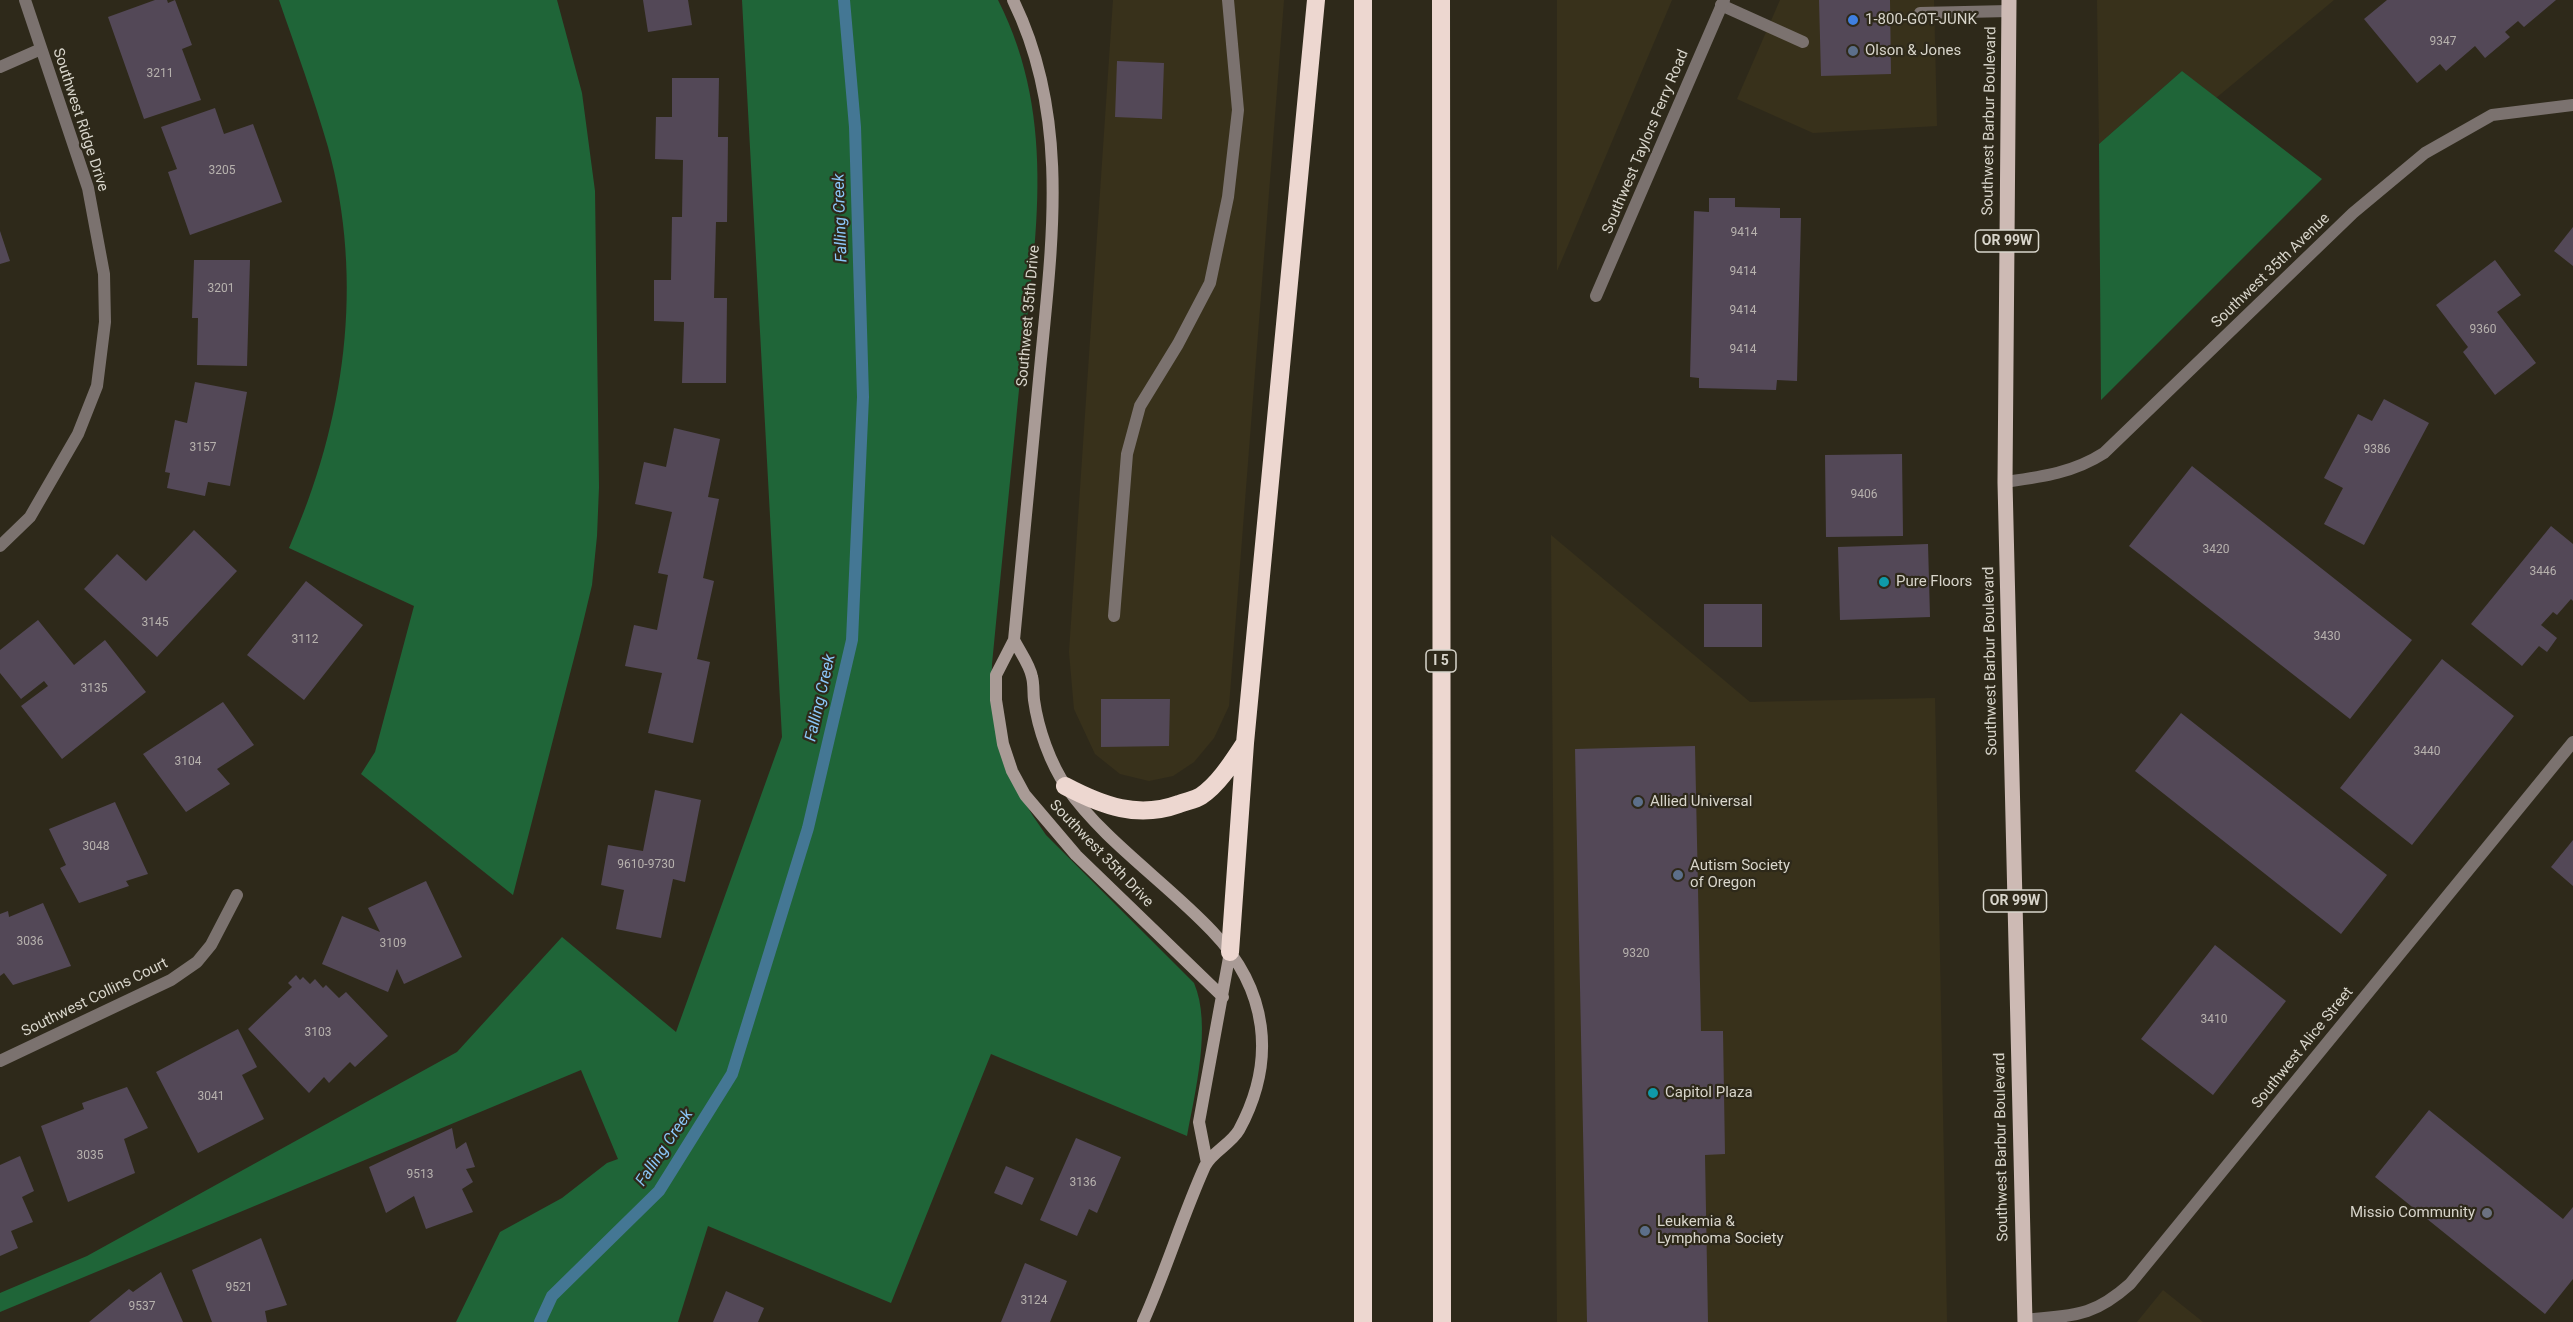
<!DOCTYPE html>
<html>
<head>
<meta charset="utf-8">
<style>
	body { margin:0 }
	canvas { display:block; background:#2e291a }
</style>
</head>
<body>
<canvas width="2573" height="1322"></canvas>
<script>
const context = document.querySelector('canvas').getContext('2d');
context.lineJoin = 'round';
function fillPath(path, color) {
  context.fillStyle = color;
  context.fill(path, 'evenodd');
}
function stroke(path, color, width, dash) {
  context.strokeStyle = color;
  context.lineWidth = width;
  context.lineCap = dash ? 'butt' : 'round';
  context.setLineDash(dash || []);
  context.stroke(path);
}
function label(font, color, halo, rows, align = 'center') {
  context.font = font + ' Roboto,sans-serif';
  context.lineWidth = 4.5;
  context.setLineDash([]);
  context.textBaseline = 'middle';
  context.strokeStyle = halo;
  context.fillStyle = color;
  for (const [text, x, y, turn = 0] of rows) {
    context.save();
    context.translate(x, y);
    context.rotate((+turn || 0) * Math.PI / 180);
    context.textAlign = isNaN(turn) ? turn : align;
    if (halo) context.strokeText(text, 0, 0);
    context.fillText(text, 0, 0);
    context.restore();
  }
}
fillPath(new Path2D(`
	M1113,0H1284L1229,706L1214,738L1194,762L1173,776L1149,781L1120,774L1095,754L1074,709L1069,652Z
	M1557,0H1672L1557,271Z
	M1780,0H1934L1937,126L1813,133L1737,99Z
	M2097,0H2334L2216,98L2182,71L2099,144Z
	M1551,535L1750,702L1935,698L1947,1322H1557Z
	M2163,1290L2203,1322H2137Z`), '#38311b');
fillPath(new Path2D(`
	M279,0H557L582,93L595,191L599,487L597,536L592,585L581,631L513,895L361,774L375,752L414,606L289,548C345,422 365,282 328,147C314,98 296,49 279,0Z
	M742,0H998C1060,122 1034,249 1020,379C1011,474 1001,569 992,664L991,695L1019,793L1033,816L1046,835L1194,983C1212,1025 1195,1092 1187,1136L991,1054L891,1303L708,1226L678,1322H456L500,1232L562,1198L607,1163L618,1159L581,1070L0,1312V1293L87,1256L457,1052L562,937L676,1032L782,737Z
	M2182,71L2322,179L2101,400L2099,144Z`), '#1f6538');
stroke(new Path2D(`
	M540,1322L552,1296L659,1191L732,1074L808,828L852,640L863,397L855,127L844,0`), '#447794', 12);
fillPath(new Path2D(`
	M155,0H167L168,3L175,0L192,45L182,49L201,100L144,119L108,17Z
	M643,0H688L692,25L648,32Z
	M1819,0H1890L1891,74L1821,76Z
	M2387,0H2556L2524,27L2518,21L2505,32L2510,37L2485,58L2475,46L2446,71L2440,64L2417,83L2364,19Z
	M1117,61L1164,63L1162,119L1115,117Z
	M672,78H719L718,137H728L727,222H716L714,298H727L726,383H682L684,322L654,321V280H671L672,217H682L683,160L655,159L656,117H672Z
	M215,108L224,134L253,124L282,202L190,235L168,172L177,169L161,127Z
	M1709,198H1735V207L1780,208V218H1801L1797,381L1777,380L1776,390L1699,388V378L1690,377L1694,211L1709,212Z
	M2573,227V266L2554,251Z
	M0,231L10,261L0,264Z
	M194,260H250L247,366L197,365L198,318H192Z
	M2495,260L2521,295L2497,312L2536,363L2495,395L2463,352L2468,347L2436,305Z
	M195,382L247,392L230,486L208,482L205,496L167,488L170,473L165,472L175,420L187,423Z
	M2384,399L2429,423L2364,545L2324,524L2343,488L2324,478L2358,414L2372,421Z
	M674,428L720,439L708,497L719,499L703,578L714,581L697,659L710,662L693,743L648,733L662,673L625,666L634,625L657,630L668,575L658,573L672,512L635,504L644,462L666,467Z
	M1902,454L1903,536L1826,537L1825,455Z
	M2192,466L2412,640L2350,719L2129,546Z
	M2551,526L2573,544V601L2571,599L2557,615L2553,612L2541,625L2557,638L2547,652L2539,646L2522,666L2471,624Z
	M194,530L237,571L157,657L84,589L117,554L146,581Z
	M1928,544L1930,617L1840,620L1838,547Z
	M306,581L363,625L304,700L247,655Z
	M1704,604H1762V647H1704Z
	M38,620L74,665L105,640L146,692L62,759L21,706L48,686L44,681L21,699L0,673V650Z
	M2442,659L2514,716L2412,845L2340,788Z
	M1101,699H1170L1169,746L1101,747Z
	M223,702L254,745L217,769L230,784L186,812L143,754Z
	M2181,713L2387,875L2341,934L2135,771Z
	M1695,746L1701,1031H1723L1725,1154L1705,1155L1708,1322H1587L1575,749Z
	M655,790L701,800L685,882L673,879L661,938L616,929L624,890L601,885L608,845L643,851Z
	M115,802L148,874L126,881L129,886L79,903L60,868L66,865L49,829Z
	M2573,840V886L2551,867Z
	M426,881L462,957L404,984L397,969L388,992L322,964L342,916L380,932L368,908Z
	M43,903L71,966L13,985L4,973L0,976V914L8,911L9,917Z
	M2215,945L2286,1001L2213,1095L2141,1039Z
	M296,975L300,980L303,977L310,984L315,979L323,988L326,985L339,998L346,992L388,1036L355,1067L350,1062L329,1083L324,1077L309,1093L248,1029L292,987L288,983Z
	M238,1029L257,1067L242,1075L264,1119L198,1153L156,1072Z
	M127,1087L148,1128L124,1139L135,1173L68,1202L41,1126L84,1109L82,1103Z
	M2429,1110L2563,1219L2573,1207V1279L2545,1314L2375,1177Z
	M452,1128L456,1149L466,1142L475,1167L466,1169L473,1182L462,1189L473,1212L426,1229L414,1196L386,1213L369,1167Z
	M1076,1138L1121,1157L1097,1213L1089,1209L1077,1236L1040,1220Z
	M20,1156L34,1191L22,1197L33,1222L11,1231L18,1248L0,1256V1165Z
	M1006,1166L1034,1178L1022,1205L994,1193Z
	M261,1238L287,1305L265,1311L267,1322H212L192,1270Z
	M1025,1263L1067,1281L1050,1322H1001Z
	M161,1272L183,1322H89L129,1289L133,1292Z
	M726,1291L764,1308L758,1322H713Z`), '#534857');
stroke(new Path2D(`
	M1721,5L1803,42
	M1920,13L2009,11
	M1114,616L1127,454L1140,406L1178,344L1210,283L1228,197L1238,110L1228,0`), '#7b726f', 12);
stroke(new Path2D(`
	M0,67L41,49
	M1596,296L1724,0
	M2005,482C2041,477 2073,473 2104,453L2353,213L2425,153L2492,115L2573,105
	M0,546L30,517L78,434L97,386L105,322L104,274L88,188L25,0
	M0,1061L171,980L197,962L211,945L237,895
	M2024,1320C2073,1315 2092,1318 2130,1284L2573,742`), '#7b726f', 12);
stroke(new Path2D(`
	M1013,0C1072,120 1051,250 1039,379C1031,466 1022,553 1014,640L996,675V700L1003,744L1012,771L1025,795L1076,855L1223,997
	M1014,640C1020,652 1030,665 1032,677C1034,684 1033,692 1034,700C1038,729 1050,763 1067,788C1103,840 1168,884 1212,931C1268,989 1277,1060 1239,1130C1231,1144 1212,1152 1205,1166C1182,1217 1166,1271 1143,1322
	M1207,1163L1199,1122L1230,952`), '#a99b96', 12);
stroke(new Path2D(`
	M2009,0L2005,482L2025,1322`), '#cdbab4', 15);
stroke(new Path2D(`
	M1441,0L1442,1322
	M1065,786C1103,806 1138,819 1179,804C1186,801 1195,800 1201,796C1219,784 1233,761 1245,743
	M1230,952L1245,743L1316,0
	M1363,1322V0`), '#edd7d0', 18);
for (const [x, y, r, color] of [
	[1853,20,6,"#3f7fe0"],
	[1853,51,6,"#5c6f8a"],
	[1884,582,6,"#0f9aa8"],
	[1638,802,6,"#5c6f8a"],
	[1678,875,6,"#5c6f8a"],
	[1653,1093,6,"#0f9aa8"],
	[2487,1213,6,"#6b7280"],
	[1645,1231,6,"#5c6f8a"]
]) {
  const dot = new Path2D();
  dot.arc(x, y, r, 0, 2 * Math.PI);
  context.fillStyle = color;
  context.fill(dot);
  stroke(dot, '#2e291a', 2);
}
label('12px', '#b7b2ae', null, [
	["9347",2443,42],
	["3211",160,74],
	["3205",222,171],
	["9414",1744,233],
	["9414",1743,272],
	["3201",221,289],
	["9414",1743,311],
	["9360",2483,330],
	["9414",1743,350],
	["3157",203,448],
	["9386",2377,450],
	["9406",1864,495],
	["3420",2216,550],
	["3446",2543,572],
	["3145",155,623],
	["3430",2327,637],
	["3112",305,640],
	["3135",94,689],
	["3440",2427,752],
	["3104",188,762],
	["3048",96,847],
	["9610-9730",646,865],
	["3036",30,942],
	["3109",393,944],
	["9320",1636,954],
	["3410",2214,1020],
	["3103",318,1033],
	["3041",211,1097],
	["3035",90,1156],
	["9513",420,1175],
	["3136",1083,1183],
	["9521",239,1288],
	["3124",1034,1301],
	["9537",142,1307]
]);
for (const [x, y, w] of [
	[2007,241,63],
	[1441,661,30],
	[2015,901,63]
]) {
  const box = new Path2D();
  box.roundRect(x - w / 2, y - 11, w, 22, 4.5);
  context.fillStyle = '#2e291a';
  context.fill(box);
  stroke(box, '#d8d5cb', 1.5);
}
label('bold 14px', '#d8d5cb', null, [
	["OR 99W",2007,241],
	["I 5",1441,661],
	["OR 99W",2015,901]
]);
label('15px', '#d8d5cb', '#2e291a', [
	["1-800-GOT-JUNK",1865,20],
	["Olson & Jones",1865,51],
	["Pure Floors",1896,582],
	["Allied Universal",1650,802],
	["Autism Society",1690,866],
	["of Oregon",1690,883],
	["Capitol Plaza",1665,1093],
	["Missio Community",2475,1213,"right"],
	["Leukemia &",1657,1222],
	["Lymphoma Society",1657,1239]
], 'left');
label('15px', '#d8d5cb', '#2e291a', [
	["Southwest Ridge Drive",80,120,72],
	["Southwest Barbur Boulevard",1990,121,-89],
	["Southwest Taylors Ferry Road",1646,142,-67],
	["Southwest 35th Avenue",2271,271,-44],
	["Southwest 35th Drive",1029,316,-85],
	["Southwest Barbur Boulevard",1991,661,-91],
	["Southwest 35th Drive",1101,854,46],
	["Southwest Collins Court",95,998,-26],
	["Southwest Alice Street",2303,1048,-51],
	["Southwest Barbur Boulevard",2002,1147,-91]
]);
label('italic 16px', '#8bc6f8', '#2e291a', [
	["Falling Creek",841,218,-92],
	["Falling Creek",821,698,-77],
	["Falling Creek",665,1148,-56]
]);
</script>
</body>
</html>
